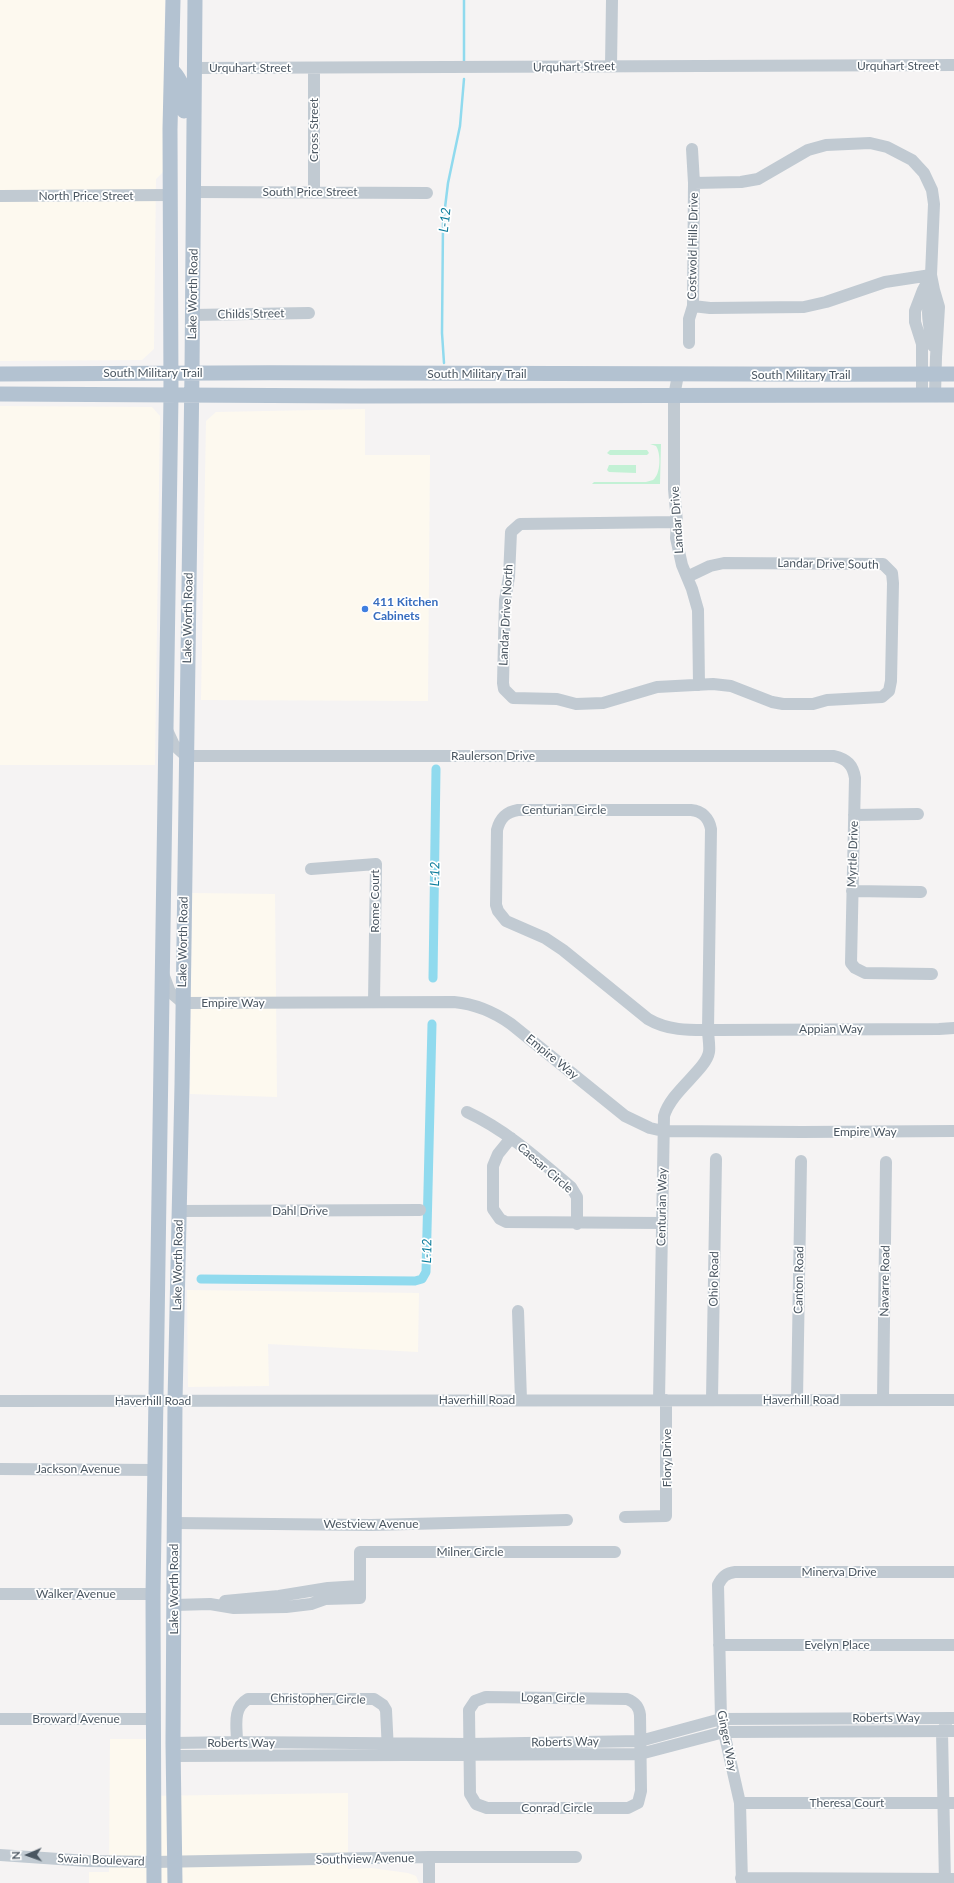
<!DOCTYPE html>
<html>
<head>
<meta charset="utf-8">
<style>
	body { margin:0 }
	#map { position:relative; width:954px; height:1883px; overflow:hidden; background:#f5f3f3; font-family:Lato,sans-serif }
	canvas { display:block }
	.north { position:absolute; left:8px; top:1835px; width:40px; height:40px; -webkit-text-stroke:3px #fff; paint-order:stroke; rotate:268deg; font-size:11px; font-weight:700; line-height:16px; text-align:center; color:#4a5661 }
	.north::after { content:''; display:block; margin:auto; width:14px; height:18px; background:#4a5661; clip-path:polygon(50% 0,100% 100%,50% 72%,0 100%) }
</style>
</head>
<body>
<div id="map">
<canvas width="954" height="1883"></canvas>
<div class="north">N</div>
</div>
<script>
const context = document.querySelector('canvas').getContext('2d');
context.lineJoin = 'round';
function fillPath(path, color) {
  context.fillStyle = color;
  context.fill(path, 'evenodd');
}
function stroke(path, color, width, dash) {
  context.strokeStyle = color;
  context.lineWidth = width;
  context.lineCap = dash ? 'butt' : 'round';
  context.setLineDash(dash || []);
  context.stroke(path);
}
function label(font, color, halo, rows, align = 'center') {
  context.font = font + ' Lato,sans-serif';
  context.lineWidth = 3.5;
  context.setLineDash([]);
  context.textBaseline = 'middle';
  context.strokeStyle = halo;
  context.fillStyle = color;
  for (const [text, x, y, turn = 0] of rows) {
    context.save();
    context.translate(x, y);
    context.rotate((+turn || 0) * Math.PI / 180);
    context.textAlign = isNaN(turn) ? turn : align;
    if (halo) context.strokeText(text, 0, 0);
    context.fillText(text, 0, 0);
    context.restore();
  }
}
fillPath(new Path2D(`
	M0,0H165L163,172L156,179L154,349L142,360L0,361Z
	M0,406L152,407L160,416L155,765H0Z
	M365,409V455H430L428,701L201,700L206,421L216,412Z
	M192,893L275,894L277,1097L190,1094Z
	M187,1290L419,1293L418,1352L268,1344L269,1386L188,1387Z
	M110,1739H146V1796L348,1793V1869L371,1868L408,1873L416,1876L419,1883H89V1872H109Z`), '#fdf9ef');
fillPath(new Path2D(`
	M650,444H661L660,484H592L594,482H646L653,480C661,474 661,453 656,446Z
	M610,450H647L649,453L647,455H610L607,453Z
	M609,465H636V473L609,472L607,470Z`), '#c3f1d5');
stroke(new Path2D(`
	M464,0V61
	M444,363L442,333L443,224L448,183L460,126L464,79`), '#90daee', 2.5);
stroke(new Path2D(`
	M433,978L436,769
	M201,1279L415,1281L422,1279L426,1272L432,1024`), '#90daee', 9);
stroke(new Path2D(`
	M611,66L612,0
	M194,68L954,65
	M314,68V191
	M694,183L741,182L758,179L808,150L826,145L870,143L887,147L912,160L924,173L932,190L934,204L931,275L934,290L939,307L936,357L935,395
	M194,192L427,193
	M0,196L171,195
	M693,306L710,308L804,307L826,302L885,282L931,275
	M192,315L309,313
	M689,343V319L693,306L694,183L692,149
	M933,346C930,330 923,305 934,290
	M678,375L674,396V489L677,522L676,538L682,565L692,589L698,610L699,685
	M922,395V344L915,322V311L923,290L931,275
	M677,522L520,524L511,532L509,577L505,600L503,683L504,689L513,698L557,699L576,704L603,703L657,687L713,684L731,686L772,702L783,704H813L827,700L882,697L889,691L891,681L893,583L892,573L883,564L724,563L710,566L687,577
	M167,730L174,745L186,756H834C847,759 853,765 855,778L851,963L855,968L865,973L932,974
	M854,815L918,814
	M311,869L376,864L374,1002
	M852,891L921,892
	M164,976L170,992L183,1003L454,1002C476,1004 494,1012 511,1024L625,1116L650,1128L663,1131L802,1132L954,1131
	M467,1112C506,1130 538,1159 571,1187L577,1197V1224
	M511,1138L498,1154L493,1166V1209L500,1219L506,1222L662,1223
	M179,1211L420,1210
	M518,1311L521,1400
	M712,1399L716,1159
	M797,1399L801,1161
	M659,1400L664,1116C671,1091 706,1070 709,1052C710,1045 708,1037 708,1030L711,829C709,818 702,811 691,810H518C506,812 500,818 497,830L496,905L498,911L506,921L545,938L563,950L648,1019C670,1032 694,1030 718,1030L939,1029L954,1028
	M883,1400L886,1162
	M0,1401L954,1400
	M0,1469L156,1470
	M625,1517L666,1516V1400
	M174,1523L371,1525L567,1520
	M0,1594H153
	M225,1601L279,1596L328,1588L360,1586
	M174,1605L210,1604L234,1608L286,1607L311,1604L325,1599L360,1598V1552H615
	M719,1645H954
	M486,1697L627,1699C635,1702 639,1706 640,1715L641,1791L638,1803L628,1808H487L476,1804L470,1794L469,1710L475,1701Z
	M0,1719H152
	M237,1742C237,1727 232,1708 248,1699H374L383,1705L386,1710L388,1751
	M173,1743L237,1742L469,1744L640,1741L721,1719L954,1718
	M173,1756L640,1754L724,1732L954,1731
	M740,1803H954
	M0,1855L88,1861L154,1862L429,1857H576
	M741,1878L954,1879
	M429,1883V1857
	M742,1883L740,1803L721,1719L718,1585C722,1577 726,1573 735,1572H954
	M945,1883L942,1731L946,1725`), '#c1cad2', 12);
stroke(new Path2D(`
	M172,70C185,84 183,92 184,111
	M0,374C318,371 636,375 954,374
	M0,394L361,396L954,395
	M154,1883L153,1594L171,395L170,129L173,0
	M175,1883L173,1743L175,1401L182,1085L192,372L195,0`), '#b3c2d1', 15);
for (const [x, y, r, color] of [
	[365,609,4,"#3f7fe0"]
]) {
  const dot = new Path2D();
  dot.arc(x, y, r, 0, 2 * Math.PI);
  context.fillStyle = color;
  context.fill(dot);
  stroke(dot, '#fff', 1.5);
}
label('12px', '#4a5661', '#fff', [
	["Urquhart Street",898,66],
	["Urquhart Street",574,67,-1],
	["Urquhart Street",250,68],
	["Cross Street",314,130,-90],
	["South Price Street",310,192],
	["North Price Street",86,196],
	["Costwold Hills Drive",693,246,-89],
	["Lake Worth Road",193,294,-89],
	["Childs Street",251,314,-1],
	["South Military Trail",153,373],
	["South Military Trail",477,374],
	["South Military Trail",801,375],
	["Landar Drive",677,520,-94],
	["Landar Drive South",828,564,1],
	["Landar Drive North",506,615,-87],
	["Lake Worth Road",188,618,-89],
	["Raulerson Drive",493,756],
	["Centurian Circle",564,810],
	["Myrtle Drive",853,854,-88],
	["Rome Court",375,901,-90],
	["Lake Worth Road",183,942,-89],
	["Empire Way",233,1003],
	["Appian Way",831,1029],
	["Empire Way",552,1057,39],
	["Empire Way",865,1132],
	["Caesar Circle",545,1168,41],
	["Centurian Way",662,1207,-89],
	["Dahl Drive",300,1211],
	["Lake Worth Road",178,1265,-89],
	["Ohio Road",714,1279,-89],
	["Canton Road",799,1280,-89],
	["Navarre Road",885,1281,-89],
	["Haverhill Road",477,1400],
	["Haverhill Road",801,1400],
	["Haverhill Road",153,1401],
	["Flory Drive",667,1458,-90],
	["Jackson Avenue",78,1469],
	["Westview Avenue",371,1524],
	["Milner Circle",470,1552],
	["Minerva Drive",839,1572],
	["Lake Worth Road",174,1589,-90],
	["Walker Avenue",76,1594],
	["Evelyn Place",837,1645],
	["Logan Circle",553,1698,1],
	["Christopher Circle",318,1699,1],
	["Roberts Way",886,1718],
	["Broward Avenue",76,1719],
	["Ginger Way",727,1741,79],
	["Roberts Way",565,1742,-1],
	["Roberts Way",241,1743],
	["Theresa Court",847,1803],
	["Conrad Circle",557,1808],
	["Southview Avenue",365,1859,-1],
	["Swain Boulevard",101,1860,2]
]);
label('bold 12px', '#366cbe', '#fff', [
	["411 Kitchen",373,602],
	["Cabinets",373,616]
], 'left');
label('italic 13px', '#0c7c9b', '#fff', [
	["L-12",445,220,-84],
	["L-12",435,874,-89],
	["L-12",427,1251,-89]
]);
</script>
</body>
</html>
